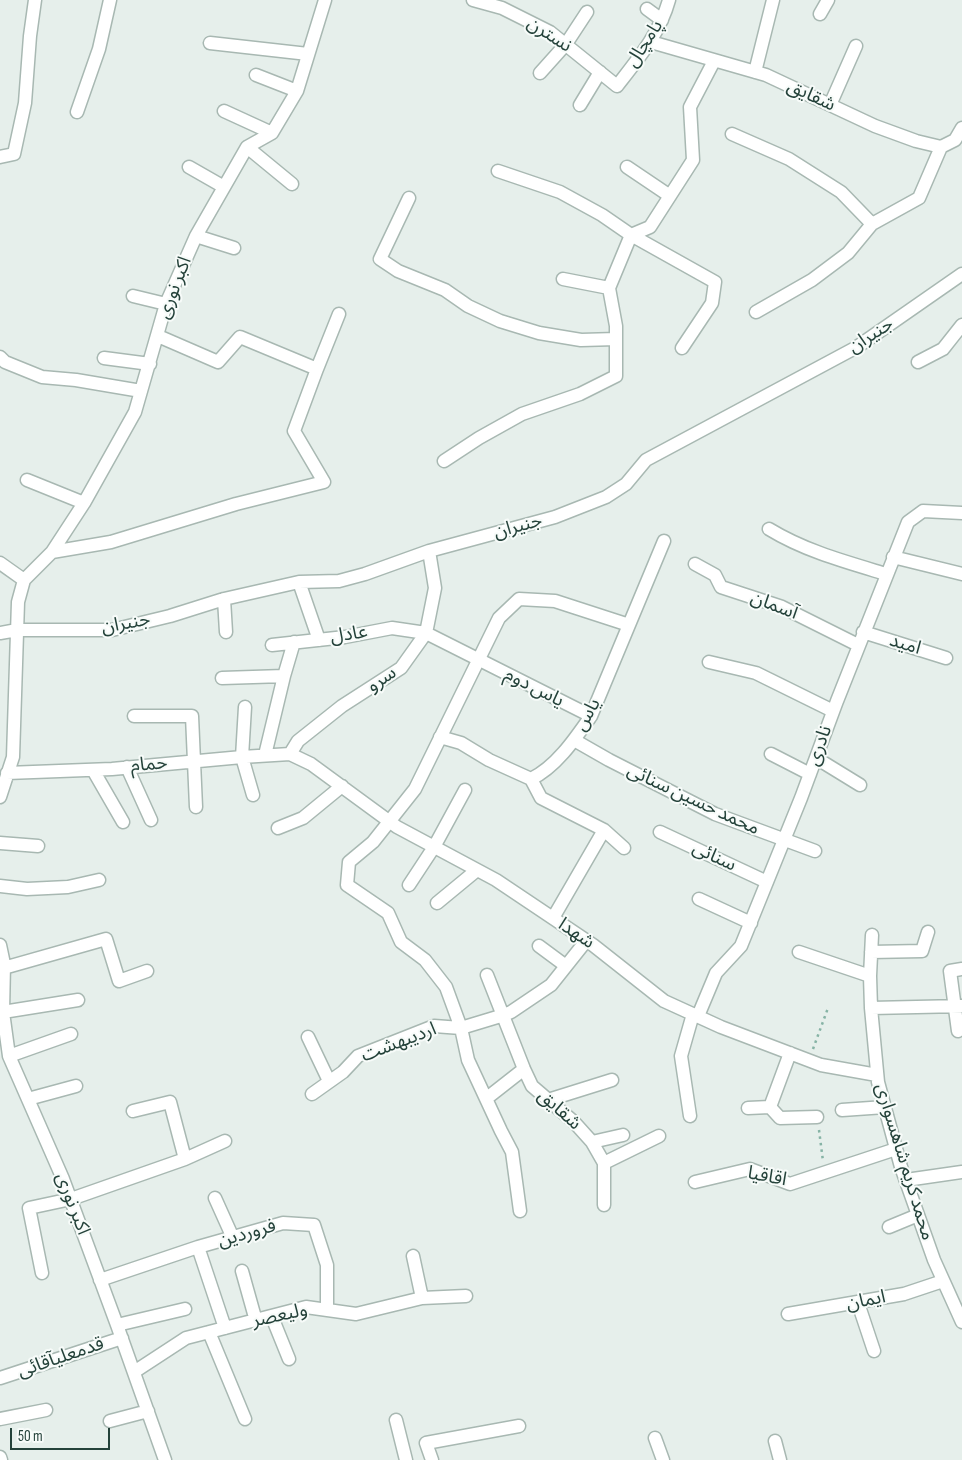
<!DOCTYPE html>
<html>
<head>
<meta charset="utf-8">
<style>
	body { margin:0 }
	#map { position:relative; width:962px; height:1460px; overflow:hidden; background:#e6efeb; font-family:"Sofia Sans Condensed",sans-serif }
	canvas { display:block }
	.scale { position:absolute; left:10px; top:1428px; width:100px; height:22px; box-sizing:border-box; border:2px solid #24423a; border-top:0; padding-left:6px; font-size:15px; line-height:18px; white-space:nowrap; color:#24423a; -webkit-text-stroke:4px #f7fbf9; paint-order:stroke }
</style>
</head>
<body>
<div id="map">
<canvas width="962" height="1460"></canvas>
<div class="scale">50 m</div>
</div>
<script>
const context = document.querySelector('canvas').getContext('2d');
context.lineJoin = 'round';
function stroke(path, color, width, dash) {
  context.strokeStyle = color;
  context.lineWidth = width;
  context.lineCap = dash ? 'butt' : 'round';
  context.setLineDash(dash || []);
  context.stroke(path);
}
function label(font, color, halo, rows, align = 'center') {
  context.font = font + ' "Sofia Sans Condensed","Noto Sans Arabic",sans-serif';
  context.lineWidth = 4;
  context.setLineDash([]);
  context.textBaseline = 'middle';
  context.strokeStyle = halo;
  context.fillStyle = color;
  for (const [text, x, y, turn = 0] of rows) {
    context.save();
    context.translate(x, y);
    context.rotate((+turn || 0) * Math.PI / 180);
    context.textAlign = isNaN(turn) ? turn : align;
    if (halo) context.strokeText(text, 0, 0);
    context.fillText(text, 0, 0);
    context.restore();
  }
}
const minor = new Path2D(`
	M473,0L502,8L550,32L617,86C638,59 660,33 669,0
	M647,9L662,20
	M820,14L828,0
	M651,42L766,75L875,126L916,141L941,147L955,140L962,128
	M210,43L308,54
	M755,72L773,0
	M540,73L566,44L587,12
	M256,75L297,91
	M580,105L600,72
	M830,105L856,46
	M224,111L272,133
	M77,112L99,49L110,0
	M732,134L789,159L841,192L872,224
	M247,147L292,184
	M0,157L14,154L25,103L30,36L35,0
	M189,167L224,187
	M627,167L670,196
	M498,171L560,192L602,215L631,235L650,227L693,160L690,107L714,61
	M409,198L380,259L398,271L445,290L468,306L500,321L539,333L581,340L616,339
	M196,236L234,248
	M563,279L609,288
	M133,296L166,304
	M756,312L812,280L848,253L872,224L919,198L941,147
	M0,357L5,362L42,377L76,380L141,391
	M104,358L150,364
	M918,362L943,349L962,325
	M317,369L339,314
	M444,461L479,438L522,414L580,394L616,376V326L609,288L631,235L715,282L712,303L682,348
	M27,480L84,503
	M769,529C805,551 846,562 886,574
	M52,552L111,542L236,504L324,482L294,431L317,369L240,337L218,362L158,336
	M893,557L962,574
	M0,563L24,580
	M695,564L715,575L721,587L782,607L858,645
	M299,582L319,640
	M224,599L226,632
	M863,632L946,658
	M0,633L17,630H112L170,616L224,599L299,582L339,581L365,574L429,551L555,517L606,497L626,484L646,460L857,347L962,274
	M272,645L345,637L392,628L426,633L591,716
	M709,662L756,673L833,711
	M284,676L294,642
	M222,678L284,676L265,755
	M245,707L242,757L253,795
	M134,716H192L196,807
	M440,737L461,743L489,760L531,779C556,767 575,739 591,716L664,541
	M574,740L609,760L715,814L815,851
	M290,754L298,741L342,706L401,668L426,633L435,588L429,551
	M771,754L810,774
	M816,758L860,785
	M127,767L151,820
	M93,770L123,822
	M7,773L112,769L242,757L290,754L311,764L397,827L496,880L593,945L664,1001L721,1027L821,1065L877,1075
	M531,779L541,798L604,830L624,848
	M0,797L13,757L18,602L24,580L52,552L84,503L135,412L166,304L196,236L247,147L272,133L297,91L325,0
	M278,828L303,818L342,786
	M660,832L767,882
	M0,843L38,846
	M409,885L434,847L465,790
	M0,886L27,889L68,887L99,880
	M699,899L751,923
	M437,903L477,870
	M553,918L604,830
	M872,935L870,976L871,1008L878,1082L901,1167L934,1260L962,1322
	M0,945L4,964L3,1012L9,1056L63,1179L117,1325L165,1460
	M539,946L566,966
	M799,952L870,976
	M871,952L922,951L928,932
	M0,969L106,939L119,981L147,971
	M487,975L524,1069L532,1086L574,1122L592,1142L604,1163V1205
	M871,1008L962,1006
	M3,1012L78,1000
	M698,1016L716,973L741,946L801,798L837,701L908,522L923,511L962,513
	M958,1031L950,971L962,969
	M308,1037L329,1081
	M790,1053L770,1107L780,1118L817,1117
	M9,1056L71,1034
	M312,1094L343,1072L358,1056L434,1026L461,1028L504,1015L511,1012L551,985L586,941
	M487,1098L524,1069
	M28,1099L76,1086
	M548,1100L612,1080
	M748,1108L770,1107
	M842,1110L885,1107
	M133,1111L170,1102L185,1159
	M690,1116L681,1056L693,1014
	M592,1142L623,1135
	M604,1163L659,1136
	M906,1180L962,1172
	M695,1182L750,1169L790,1184L896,1149
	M215,1198L233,1238
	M520,1211L512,1152L501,1131L468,1060L461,1028L446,987L425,960L401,942L388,913L347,885L349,862L373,842L415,789L499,618L519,599L555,601L629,625
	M889,1227L918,1215
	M198,1247L225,1328
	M413,1256L422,1298
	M242,1271L256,1321
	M42,1273L29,1208L71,1199L185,1159L225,1141
	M100,1280L198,1247L283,1223L314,1225L327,1265V1309
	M858,1303L874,1351
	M788,1314L904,1294L943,1281
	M272,1317L289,1359
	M117,1325L185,1309
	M209,1332L245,1419
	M134,1372L186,1338L306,1307L356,1314L422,1298L466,1296
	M0,1378L122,1338
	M0,1419L46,1410
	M396,1420L406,1460
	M110,1421L148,1411
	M655,1438L663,1460
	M775,1441L780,1460
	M0,1457L1,1460
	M432,1460L426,1443L519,1426`);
stroke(minor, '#a8b8b2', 15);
stroke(new Path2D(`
	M813,1049L828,1008
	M819,1130L823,1161`), '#86b3a5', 2.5, [2.5, 4]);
stroke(minor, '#fff', 12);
label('19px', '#24423a', '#f7fbf9', [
	["نسترن",549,35,33],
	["پامچال",645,44,-57],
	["شقایق",811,96,25],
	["اکبر نوری",175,288,-69],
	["جنیران",871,336,-33],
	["جنیران",518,527,-15],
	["آسمان",774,606,21],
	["جنیران",126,624,-10],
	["عادل",349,635,-9],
	["امید",905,645,17],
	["سرو",382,680,-34],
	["یاس دوم",534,688,27],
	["یاس",588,715,-61],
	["نادری",820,746,-70],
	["حمام",149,765,-5],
	["محمد حسین سنائی",693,800,25],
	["سنائی",714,857,25],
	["شهدا",576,934,34],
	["اردیبهشت",399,1043,-21],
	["شقایق",559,1110,42],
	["محمد کریم شاهسواری",904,1162,73],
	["اقاقیا",767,1177,11],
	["اکبر نوری",72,1204,69],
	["فروردین",247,1234,-16],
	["ایمان",866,1301,-11],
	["ولیعصر",280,1316,-12],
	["قدمعلیآقائی",61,1358,-19]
]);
</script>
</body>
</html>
